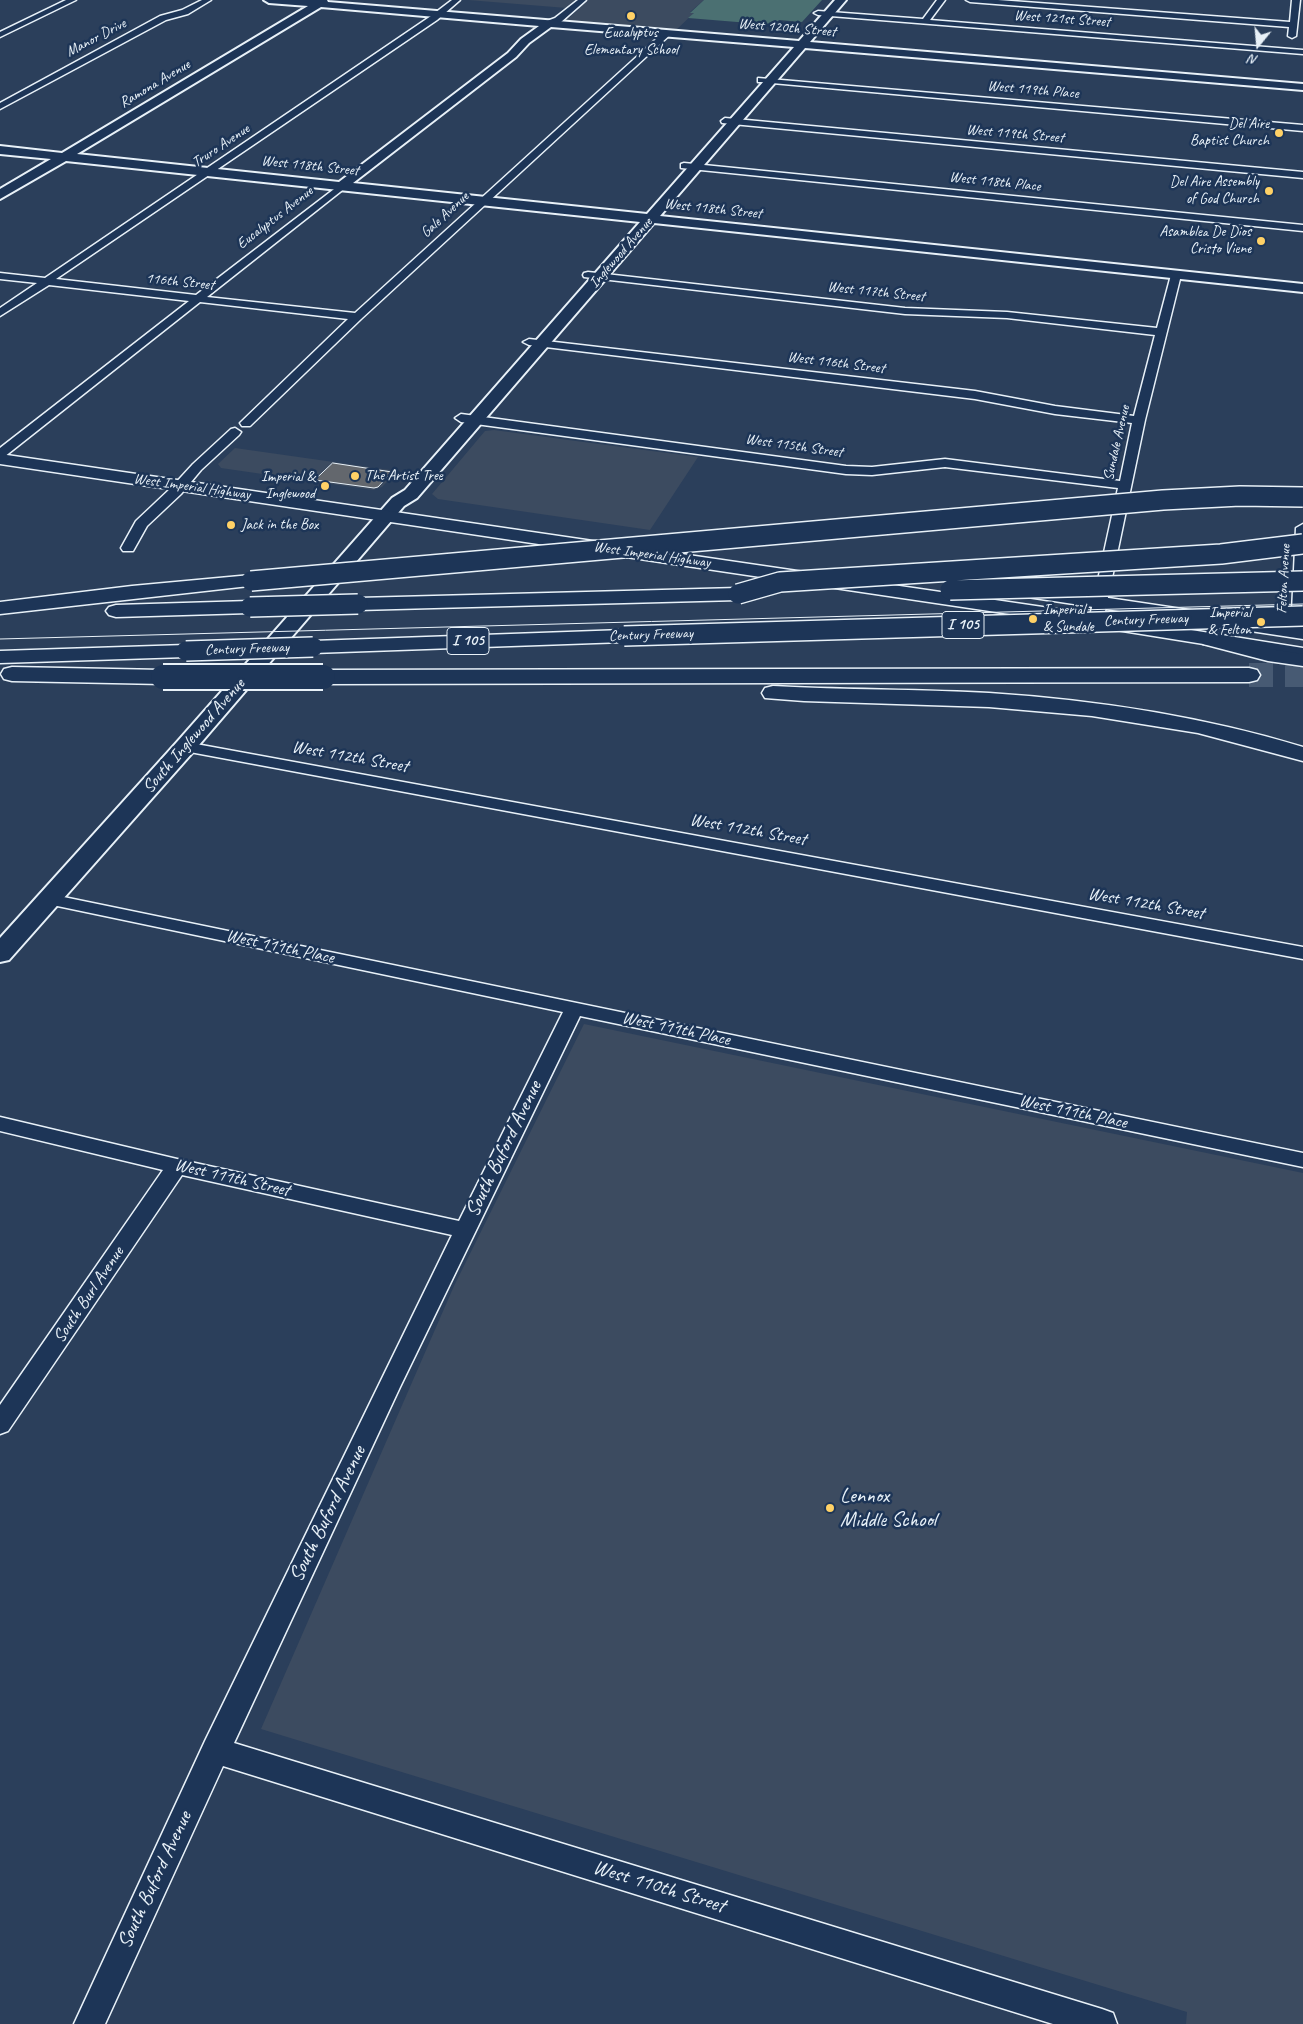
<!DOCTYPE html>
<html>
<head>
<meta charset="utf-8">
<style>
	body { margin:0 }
	#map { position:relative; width:1303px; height:2024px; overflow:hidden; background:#2b3f5b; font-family:Caveat,sans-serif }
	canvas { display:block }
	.north { position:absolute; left:1233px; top:20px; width:50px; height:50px; -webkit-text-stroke:4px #1d3557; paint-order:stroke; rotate:197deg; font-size:14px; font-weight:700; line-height:20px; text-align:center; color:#e8f1f8 }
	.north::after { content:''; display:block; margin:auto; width:18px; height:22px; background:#e8f1f8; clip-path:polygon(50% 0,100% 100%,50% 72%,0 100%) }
</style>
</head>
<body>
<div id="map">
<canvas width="1303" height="2024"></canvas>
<div class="north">N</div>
</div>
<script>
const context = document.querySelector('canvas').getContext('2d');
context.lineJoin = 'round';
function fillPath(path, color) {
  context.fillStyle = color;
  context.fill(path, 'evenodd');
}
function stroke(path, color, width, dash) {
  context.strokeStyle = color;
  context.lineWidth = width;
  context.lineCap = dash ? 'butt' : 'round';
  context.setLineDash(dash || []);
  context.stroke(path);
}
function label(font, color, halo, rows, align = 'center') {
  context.font = font + ' Caveat,sans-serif';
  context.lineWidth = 5;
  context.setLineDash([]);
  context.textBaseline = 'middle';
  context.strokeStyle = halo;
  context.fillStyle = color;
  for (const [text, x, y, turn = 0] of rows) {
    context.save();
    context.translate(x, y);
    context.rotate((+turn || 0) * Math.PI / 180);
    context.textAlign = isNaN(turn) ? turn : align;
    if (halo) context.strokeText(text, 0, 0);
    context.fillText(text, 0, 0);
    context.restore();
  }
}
fillPath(new Path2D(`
	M468,0H704L690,12L694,13L676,30L565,21L579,9Z
	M494,430L576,441L698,457L650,530L438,499L432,494L485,431Z
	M235,448L397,471L382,487L373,490L221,468L218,464Z
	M584,1024L1303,1173V2024H1186L1187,2012L261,1729L454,1286Z`), '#3c4b60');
fillPath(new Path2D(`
	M704,0H822L802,22L779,20L774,25L688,18L694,13H690Z`), '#4b7072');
const building = new Path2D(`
	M333,463L392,472L378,487L374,488L315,480Z`);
fillPath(building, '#63676d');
stroke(building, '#e8f1f8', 1);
stroke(new Path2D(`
	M1249,675H1303`), '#475a73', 24, [24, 12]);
const street = new Path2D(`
	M66,0H76L0,37V32Z
	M202,0H211L188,14L166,20L0,109V103L160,16L182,10Z
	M452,0H460L437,20L56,279L196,295L342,183L345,184V188L207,297L355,313L665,31L672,33L361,319L250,426H242L240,423L348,319L200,302L4,457L0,458V448L189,301L49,285L0,316V308L37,283L0,279V273L45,278L431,16Z
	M578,0H586L561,22L547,25V21L555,18Z
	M937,0H945L930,20L1303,50V54L818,15L814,13L818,11L923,19Z
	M966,0H998L1290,22L1292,0H1300L1296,36L1292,38L1288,36L1289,27L970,2Z
	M758,78L1303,125V131L761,82H758Z
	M725,118L1303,172V178L722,123L721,121Z
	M684,163L1303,225V231L681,168V164Z
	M588,272L905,308L1007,312L1157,328L1171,275L1176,272L1180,273L1181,275L1145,420L1103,621L1101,624H1091L1089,621L1118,488L945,467L872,475L846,474L461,422L455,418L461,414L846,466L872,467L945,459L1120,481L1132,423L1055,414L975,399L529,345L523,342L529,339L975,391L1055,406L1134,416L1155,335L1007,318L905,314L584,277L583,275L584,273Z
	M235,428L241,432L239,435L201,470L181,494L147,526L133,551H123L121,548L136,521L171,488L193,464L231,429Z
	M1303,524V635H1293L1291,632L1296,528Z
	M185,742L1303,947V959L179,750L177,747L179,744Z
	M49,894L1303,1153V1167L580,1016L400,1387L234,1743L1102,2009L1113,2013L1117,2024H1053L223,1766L105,2024H74L205,1741L452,1235L182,1175L8,1431L0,1434V1405L163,1170L0,1131V1117L177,1159L459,1221L563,1012L43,903L40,899L43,895Z`);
const secondary = new Path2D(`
	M264,0H327L328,2L799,41L835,0H846L810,42L1303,84V90L805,48L660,216L1303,284V292L654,223L417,498L404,506L193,752L9,960L0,962V938L177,742L392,498L405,490L640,222L66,161L0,199V189L51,159L0,154V146L62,153L308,6L269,3ZM321,7L539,26L521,39L508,53L339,182L77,154ZM551,27L794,47L647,214L353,183L516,57L529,43Z`);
const primary = new Path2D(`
	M0,454L1104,616L1303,648V660L1104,628L0,464Z
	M1028,586L1303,627V639L1021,596L1018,592L1021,588Z`);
const highway = new Path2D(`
	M251,575L258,577L261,581L258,585L0,614V602L132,586Z
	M738,588L745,590L748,594L745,598L738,600L358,610L351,608L348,604L351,600L358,598Z
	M250,601L257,603L260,607L257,611L250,613L116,617L109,615L106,611L109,607L116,605Z
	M624,630L632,631L635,636L632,641L624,642L313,653L305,652L302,647L305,642L313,641Z
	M1211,633L1270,649L1303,654V666L1268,661L1203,644L1200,639L1203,634Z
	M186,645L194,646L197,651L194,656L186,657L0,663V651Z
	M12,667L163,670L171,672L174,677L171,682L163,684L12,681L4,679L1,674L4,669Z
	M1249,668L1257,670L1260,675L1257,680L1249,682L323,684L315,682L312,677L315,672L323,670Z
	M773,686C845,690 917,689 989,693C1096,700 1201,716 1303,747V761L1198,733L1092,716L989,707L804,701L765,698L762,693L765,688Z`);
stroke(street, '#e8f1f8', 3);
stroke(secondary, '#e8f1f8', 4);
stroke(primary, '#e8f1f8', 3);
stroke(highway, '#e8f1f8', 3);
fillPath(street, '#1d3557');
fillPath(secondary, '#1d3557');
fillPath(primary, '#1d3557');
fillPath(highway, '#1d3557');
stroke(new Path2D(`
	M0,639L1303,604`), '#e8f1f8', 1);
const highwayBridgeFar1 = new Path2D(`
	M251,581L1163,500L1240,496L1303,497
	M950,590L1303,581
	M738,594L780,582L1221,554L1303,544
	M250,607L358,604
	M624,636L1303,616
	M186,651L313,647`);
const highwayBridge = new Path2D(`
	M163,677H323`);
stroke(highwayBridgeFar1, '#e8f1f8', 22, []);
stroke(highwayBridge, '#e8f1f8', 28, []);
stroke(highwayBridgeFar1, '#1d3557', 19);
stroke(highwayBridge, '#1d3557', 24);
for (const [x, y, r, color] of [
	[631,16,5,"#ffd166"],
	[1279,133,5,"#ffd166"],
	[1269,191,5,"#ffd166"],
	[1261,241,5,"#ffd166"],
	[355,476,5,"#ffd166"],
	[325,486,5,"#ffd166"],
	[231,525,5,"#ffd166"],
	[1033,619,5,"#ffd166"],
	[1261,622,5,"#ffd166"],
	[830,1508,5,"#ffd166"]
]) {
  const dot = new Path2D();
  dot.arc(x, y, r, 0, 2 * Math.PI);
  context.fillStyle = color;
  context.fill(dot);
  stroke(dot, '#1d3557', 2);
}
label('15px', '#e8f1f8', '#1d3557', [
	["West 121st Street",1062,19,4],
	["West 120th Street",787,28,5],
	["Manor Drive",96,38,-28],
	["Ramona Avenue",155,84,-31],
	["West 119th Place",1033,90,5],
	["West 119th Street",1015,134,5],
	["Truro Avenue",221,146,-34],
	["West 118th Street",310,166,6],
	["West 118th Place",995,182,6],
	["West 118th Street",713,209,6],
	["Gale Avenue",445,215,-43],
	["Eucalyptus Avenue",275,218,-38],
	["Inglewood Avenue",621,253,-49],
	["116th Street",180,282,6],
	["West 117th Street",876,292,6],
	["West 116th Street",836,363,7],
	["Sundale Avenue",1117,443,-77],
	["West 115th Street",794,446,8],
	["West Imperial Highway",192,487,8],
	["West Imperial Highway",652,555,8],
	["Felton Avenue",1284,579,-87],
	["Century Freeway",1146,620,-2],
	["Century Freeway",651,635,-2],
	["Century Freeway",247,649,-2]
]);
label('15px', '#e8f1f8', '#1d3557', [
	["Eucalyptus",631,33,"center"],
	["Elementary School",631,50,"center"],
	["Del Aire",1269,124],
	["Baptist Church",1269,141],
	["Del Aire Assembly",1259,182],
	["of God Church",1259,199],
	["Asamblea De Dios",1251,232],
	["Cristo Viene",1251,249],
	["The Artist Tree",365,476,"left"],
	["Imperial &",315,477],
	["Inglewood",315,494],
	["Jack in the Box",241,525,"left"],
	["Imperial",1043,610,"left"],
	["& Sundale",1043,627,"left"],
	["Imperial",1251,613],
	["& Felton",1251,630]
], 'right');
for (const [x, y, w] of [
	[963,625,42],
	[468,641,42]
]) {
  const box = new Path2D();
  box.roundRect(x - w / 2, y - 13.5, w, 27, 4);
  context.fillStyle = '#1d3557';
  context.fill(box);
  stroke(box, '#e8f1f8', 1);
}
label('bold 16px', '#e8f1f8', null, [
	["I 105",963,625],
	["I 105",468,641]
]);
label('18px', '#e8f1f8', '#1d3557', [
	["South Inglewood Avenue",194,736,-49],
	["West 112th Street",350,757,10],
	["West 112th Street",748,830,10],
	["West 112th Street",1146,904,10],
	["West 111th Place",280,947,12],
	["West 111th Place",676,1029,12],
	["West 111th Place",1073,1112,12],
	["West 111th Street",232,1178,13],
	["South Burl Avenue",89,1295,-56]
]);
label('21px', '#e8f1f8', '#1d3557', [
	["South Buford Avenue",504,1149,-64],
	["South Buford Avenue",328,1514,-64],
	["South Buford Avenue",155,1880,-65],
	["West 110th Street",659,1887,17]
]);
label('21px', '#e8f1f8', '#1d3557', [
	["Lennox",840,1496],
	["Middle School",840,1520]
], 'left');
</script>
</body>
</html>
